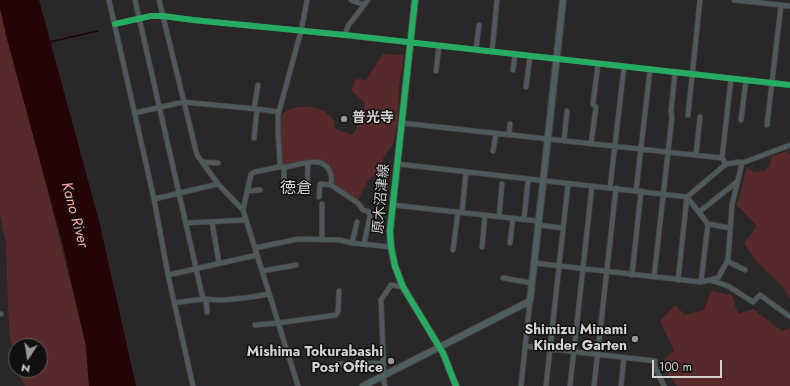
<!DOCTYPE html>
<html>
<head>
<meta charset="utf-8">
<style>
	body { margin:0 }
	#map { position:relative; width:790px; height:386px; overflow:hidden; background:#292727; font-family:Jost,sans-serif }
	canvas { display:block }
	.north { position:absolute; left:8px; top:338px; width:40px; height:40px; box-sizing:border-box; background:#110f0f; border:1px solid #5f5d5d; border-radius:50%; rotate:192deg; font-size:11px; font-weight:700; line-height:16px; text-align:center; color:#d5d3d2 }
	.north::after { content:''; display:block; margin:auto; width:14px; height:18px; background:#999796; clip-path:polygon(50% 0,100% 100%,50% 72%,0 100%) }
	.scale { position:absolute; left:652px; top:360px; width:70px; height:18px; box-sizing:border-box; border:2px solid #d5d3d2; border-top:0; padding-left:5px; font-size:12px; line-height:14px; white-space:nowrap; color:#d5d3d2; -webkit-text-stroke:3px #110f0f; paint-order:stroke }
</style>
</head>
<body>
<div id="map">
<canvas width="790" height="386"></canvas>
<div class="north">N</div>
<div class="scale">100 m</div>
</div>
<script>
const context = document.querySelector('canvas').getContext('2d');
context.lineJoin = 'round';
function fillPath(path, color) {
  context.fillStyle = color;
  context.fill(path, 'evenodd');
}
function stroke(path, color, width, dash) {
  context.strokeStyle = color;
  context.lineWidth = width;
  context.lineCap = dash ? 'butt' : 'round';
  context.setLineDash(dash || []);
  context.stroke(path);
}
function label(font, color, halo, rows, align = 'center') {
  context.font = font + ' Jost,"Noto Sans JP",sans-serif';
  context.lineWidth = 3;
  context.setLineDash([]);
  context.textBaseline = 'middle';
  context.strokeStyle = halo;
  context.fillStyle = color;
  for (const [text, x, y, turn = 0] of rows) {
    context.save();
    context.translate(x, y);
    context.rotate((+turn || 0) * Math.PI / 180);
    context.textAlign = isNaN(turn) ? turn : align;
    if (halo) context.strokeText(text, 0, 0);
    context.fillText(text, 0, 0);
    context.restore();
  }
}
fillPath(new Path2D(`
	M0,8L48,192L85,342L89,386H25L17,371V370H40V346H16V364L9,332L6,242L0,214Z
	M383,54L404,55L399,86L398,120L393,144L384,157L376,175L368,181L356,203L331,185L330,170L320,163L293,167L280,164C279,152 276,134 278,123C281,104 311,104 324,111C327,113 331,117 334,120L335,129L353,135L361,119L365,103L351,90L356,79L366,80Z
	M788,151L790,155V299L784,288L757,262L744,243L757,226L737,205L747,167L754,172L765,171L770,164L772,156Z
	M711,291L732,295L738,314L753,309L782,331L790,328V386H677L660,364L674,350L660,321L675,305L685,315L704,310Z`), '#58292a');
fillPath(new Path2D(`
	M0,0H39L99,221L136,386H89L86,346L63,246L7,39L0,8Z`), '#240407');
stroke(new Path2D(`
	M118,26L151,19
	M49,42L98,31`), '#240407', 1.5);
const street = new Path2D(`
	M109,0L154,199L168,275L193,386
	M135,0L203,299C209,299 215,300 222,300C238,299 254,297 269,294
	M159,0L197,155L218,184L243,210L298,386
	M351,0L364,5
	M734,0L790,6
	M115,24L151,16H163L193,20L345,35L790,85
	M345,35L348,26L368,0
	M476,50L479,25
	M492,52L497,0
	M513,70L515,55
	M436,71L439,46
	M526,87L530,56
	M254,109L258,85
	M257,109L279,112
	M135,113L183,102L257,109L254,138
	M688,115L700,0
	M741,120L746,80
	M402,123L722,158L726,164
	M767,125L781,5
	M509,135L510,124
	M564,141L567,111
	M591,144L596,107L593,104L598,64
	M493,151L496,133
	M696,155L700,117
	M722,158L731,79
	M202,162L218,163
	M398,164L687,197L708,224L701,282L534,263
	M279,167C291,168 301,162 313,162C327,161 333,172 331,185L358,203L363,210L369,212L370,216L364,244
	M284,167V191
	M307,188L308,163
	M610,188L624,67
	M247,191L260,190
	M636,191L650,70
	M319,197L320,184L331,185
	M154,199L218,184
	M322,204V239
	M393,205L538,221
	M243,210L251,174L255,172L279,167L280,164L278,132V115L301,31L307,0
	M462,212L466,172
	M699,212L738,181
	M499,217L502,184
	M524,220L528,180
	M212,222L219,263
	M186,223L246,220
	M708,224L730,228
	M538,225L563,228
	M352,243L357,222
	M510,243L513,218
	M482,247L485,215
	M255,248L298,239L340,240L352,243L391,247
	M453,250L458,212
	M727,261L745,270
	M262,271L296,265
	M168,275L257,255
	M632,275L641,191
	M654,277L672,117L671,111L675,73
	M503,278L532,283
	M678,280L687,197L726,164L739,162L742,163L790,145
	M710,280L728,286L753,302L760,295L789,316
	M701,282L718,278L728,260L732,205L742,163
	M206,299L207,312
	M174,303L203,299
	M0,314H1
	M255,325L278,323L336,315L338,311L339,291
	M525,346L655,361V367L664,386
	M338,364L383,363
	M384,375L381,300L391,285L403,287
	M383,376L385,386
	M521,386L530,301
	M546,386L568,184
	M570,386L592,186
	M594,386L616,188
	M621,386L624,357`);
const secondary = new Path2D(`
	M415,0L390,231L391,247L395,266L403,287L443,353L456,386
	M363,386L530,301L563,0`);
stroke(street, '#454342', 6);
stroke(secondary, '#454342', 8);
stroke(street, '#4e595b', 4.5);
stroke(secondary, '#4e5d5e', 6);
stroke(new Path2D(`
	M415,0L390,231L391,247L395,266L403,287L443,353L456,386
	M115,24L151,16H163L193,20L345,35L790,85`), '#26ab63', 6);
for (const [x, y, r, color] of [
	[344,119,4,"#999796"],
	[635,339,4,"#999796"],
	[391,361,4,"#999796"]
]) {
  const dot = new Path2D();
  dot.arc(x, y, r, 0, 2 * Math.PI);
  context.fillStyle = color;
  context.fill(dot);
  stroke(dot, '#110f0f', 1.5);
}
label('bold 14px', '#d5d3d2', '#110f0f', [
	["普光寺",352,119,"left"],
	["Shimizu Minami",627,331],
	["Kinder Garten",627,347],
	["Mishima Tokurabashi",383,353],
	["Post Office",383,369]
], 'right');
label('14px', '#d5d3d2', '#110f0f', [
	["原木沼津線",382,199,-85]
]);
label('italic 15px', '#ffa5a4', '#110f0f', [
	["Kano River",74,215,75]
]);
label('16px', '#d5d3d2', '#110f0f', [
	["徳倉",296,189]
]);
</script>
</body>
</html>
